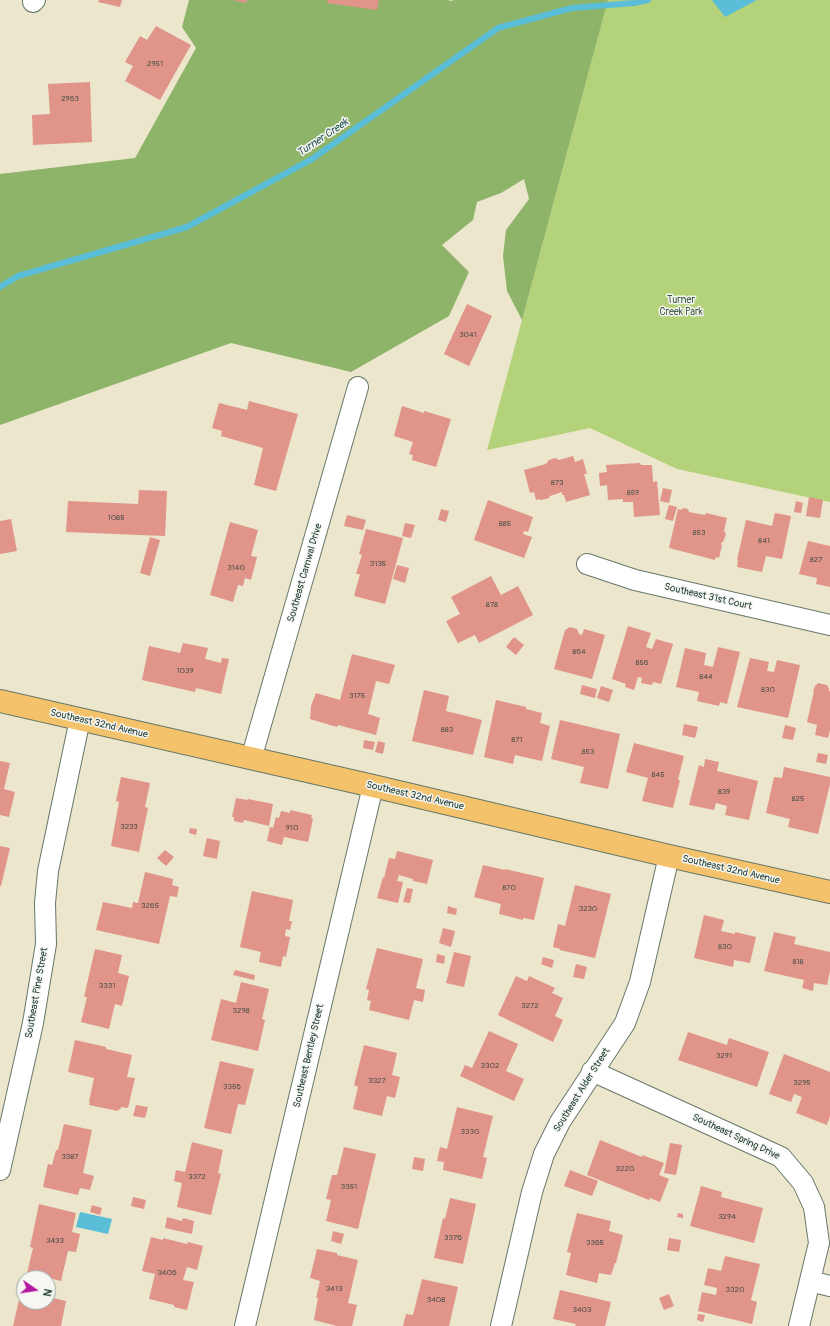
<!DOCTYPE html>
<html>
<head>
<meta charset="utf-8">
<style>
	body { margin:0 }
	#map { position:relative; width:830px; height:1326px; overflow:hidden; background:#ebe6cc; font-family:Pangolin,sans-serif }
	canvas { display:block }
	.north { position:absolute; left:16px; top:1270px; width:40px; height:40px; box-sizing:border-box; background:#f6f6f2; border:1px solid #a0aca6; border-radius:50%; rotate:103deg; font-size:11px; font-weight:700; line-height:16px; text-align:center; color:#1f3d34 }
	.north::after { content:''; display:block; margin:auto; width:14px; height:18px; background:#b5179e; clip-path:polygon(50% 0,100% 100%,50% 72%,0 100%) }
</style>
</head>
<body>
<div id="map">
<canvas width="830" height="1326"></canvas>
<div class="north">N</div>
</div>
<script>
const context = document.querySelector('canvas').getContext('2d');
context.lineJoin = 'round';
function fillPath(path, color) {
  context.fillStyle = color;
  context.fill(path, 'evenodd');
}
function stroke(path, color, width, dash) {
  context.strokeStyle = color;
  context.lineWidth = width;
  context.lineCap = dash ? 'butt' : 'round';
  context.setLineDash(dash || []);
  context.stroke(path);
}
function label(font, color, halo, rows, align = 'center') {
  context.font = font + ' Pangolin,sans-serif';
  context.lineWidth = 3;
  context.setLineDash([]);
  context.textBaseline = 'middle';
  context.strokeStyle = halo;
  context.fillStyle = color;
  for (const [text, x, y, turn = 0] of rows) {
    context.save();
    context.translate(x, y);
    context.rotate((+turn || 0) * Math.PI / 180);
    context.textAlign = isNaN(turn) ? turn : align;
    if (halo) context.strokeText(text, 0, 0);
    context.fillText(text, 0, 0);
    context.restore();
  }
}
fillPath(new Path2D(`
	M608,0H830V502L677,469L590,428L487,450Z`), '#b3d279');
fillPath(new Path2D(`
	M189,0H449V1L455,0H608L522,320L507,291L503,256L506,230L529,199L524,179L501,193L477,202L473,220L442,245L469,272L449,316L351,372L231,343L0,425V174L135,158L196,48L182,27Z`), '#8eb469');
fillPath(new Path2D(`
	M712,0H757L725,17Z
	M80,1212L112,1219L108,1234L76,1227Z`), '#5abed8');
stroke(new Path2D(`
	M0,287L18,276L187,227L312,159L498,28L572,8L634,3L648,0`), '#5abed8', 6);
fillPath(new Path2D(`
	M99,0H122L120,7L98,2Z
	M233,0H247L246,3Z
	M328,0H379L377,10L327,3Z
	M156,26L191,45L160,100L125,81L133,66L125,62L140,36L147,40Z
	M90,82L92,142L33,145L32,115L50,114L48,84Z
	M467,304L492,316L469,366L444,354Z
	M249,401L298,414L276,491L254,485L263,448L221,436L222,431L212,428L219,403L247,410Z
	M402,406L424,413V411L451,419L436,467L412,460L413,455L409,454L413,442L394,436Z
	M573,456L575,462L583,459L587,474H584L590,495L566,502L564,495H562V492L550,496L549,498L541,500L539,499L536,500L534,492L530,493L524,470L546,464L549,460L555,458L559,460Z
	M640,463L641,465H652L653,482L657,481L660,515L634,517L633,502H623V499L608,500L607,485L600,486L599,473L607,472L606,465Z
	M663,488L672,490L669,503L660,501Z
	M139,490L167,491L165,536L66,532L68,501L138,504Z
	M809,497L823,500L820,518L806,516Z
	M488,500L533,517L528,532L524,531L523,534L532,537L524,558L474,540Z
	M796,501L803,503L801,513L794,512Z
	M669,505L677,507L673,521L665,519Z
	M683,508L688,509L689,512L705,515L706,513L727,518L724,531L726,534L723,542L721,543V545H722L719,558L716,557L715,560L669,548L678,509L681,510Z
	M441,509L449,511L446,522L438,520Z
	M775,513L791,516L782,559L766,556L762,572L737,567L738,560H737L746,520L772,526Z
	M347,515L366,520L363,530L344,526Z
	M11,519L17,551L0,554V521Z
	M230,522L258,530L251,556L257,557L251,580L245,578L243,586L238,585L233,602L210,595Z
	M405,523L415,525L411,538L402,536Z
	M366,529L403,538L385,604L354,596L360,574H356L362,555L359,554Z
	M150,537L160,540L150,576L140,573Z
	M808,541L830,546V587L816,584L817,578L799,574Z
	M397,565L409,568L405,583L393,579Z
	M491,576L501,595L518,586L533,615L479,643L475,635L458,643L446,621L460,614L451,597Z
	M628,626L651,633L646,647L652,649L656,639L673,644L661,684L653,682L652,685L641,683L642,678L638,677L634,690L625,687L626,684L612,679Z
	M570,627L577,629L579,634L582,635L584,629L605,635L592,679L554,669L565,630Z
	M514,637L524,645L516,655L506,647Z
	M183,643L208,648L205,659L221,663L222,658L229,659L221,694L196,688L195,692L142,680L149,646L180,653Z
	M718,647L740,652L727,704L720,702L719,706L697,701L699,692L676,687L685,648L706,653L704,665L713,667Z
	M352,654L395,665L389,684L376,681L368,714L380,718L376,735L338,725L337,727L310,719L311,706L316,693L340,700Z
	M750,658L769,662L767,671L774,672L777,660L800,665L788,718L737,707Z
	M818,683L827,685L829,689V691H830V730L828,738L815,735L817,725L807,722L814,691H813L815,686Z
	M582,685L597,689L595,698L580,694Z
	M601,686L613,690L609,702L597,698Z
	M424,690L449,696L446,711L482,720L473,755L412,741Z
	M496,700L526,707V709L542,713L540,723L550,726L542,761L515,755L513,764L484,757Z
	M560,720L620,734L608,789L580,783L584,767L551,759Z
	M684,724L698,727L695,738L682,735Z
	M785,725L796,728L793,740L782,738Z
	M364,740L375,742L373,750L363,748Z
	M378,741L385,743L383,754L375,752Z
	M634,743L684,756L678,780H680L673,808L642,801L648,778L626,772Z
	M818,753L828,755L826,764L816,762Z
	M705,759L719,762L717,771L758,781L749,820L725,815L727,806L716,803L714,810L689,805L699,765L704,767Z
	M0,761L10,763L4,789L15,792L9,817L0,815Z
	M784,767L830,777V784L818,834L788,827L790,819L766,813L774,777L782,778Z
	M121,777L150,783L145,807L148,808L139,852L111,846L119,802L116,801Z
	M236,798L247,800L248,799L273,804L269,826L244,820L243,823L234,821V817H232Z
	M290,810L312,815L311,818L313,819L308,842L284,837L282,845L267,841L270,827L273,828L276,817L279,818L281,811L290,813Z
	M190,828L197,829L196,835L189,833Z
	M207,838L220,841L217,859L203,856Z
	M0,846L10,848L1,886H0Z
	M165,850L174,857L166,866L157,858Z
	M397,851L433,860L427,884L413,881V879L399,875L397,881L403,882L398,903L377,898L383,877L384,878L389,858L395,859Z
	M483,865L505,870V869L544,878L534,920L523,918V920L499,914L501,904L474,897Z
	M145,872L173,879L172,885L179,887L177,897L170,896L159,944L96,930L103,902L132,908L133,902L138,903Z
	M575,885L611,894L595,958L560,950V949L553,947L558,924L565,926Z
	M407,888L413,889L410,903L403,902Z
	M252,891L293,900L289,921H292L290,930L286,929L285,936L290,937L286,957L283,956L281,967L259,962L261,952L240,947Z
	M448,906L457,909L456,915L447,913Z
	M704,915L724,920L721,931L735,934V932L756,937L750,963L734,960L733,967L694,958Z
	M443,928L455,931L451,947L439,943Z
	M774,932L796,937L794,944L830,952V971L827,985L814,983L813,991L802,988L804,980L764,971Z
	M377,948L423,959L416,988L425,990L423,1002L414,1000L409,1020L369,1010L371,1001L367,1000L369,990L366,989Z
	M95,949L122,955L118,973L129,976L122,1006L115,1004L109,1029L81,1022L87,997H84Z
	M454,952L471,956L464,987L446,983Z
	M437,954L445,956L444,964L436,962Z
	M543,957L554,960L552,968L541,964Z
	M576,964L587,967L584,979L573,977Z
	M235,970L255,975L254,980L233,975Z
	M516,976L527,981L529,976L555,988L552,993L563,998L555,1016L563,1020L553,1042L498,1015Z
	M241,982L269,989L262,1019L265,1020L258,1051L211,1040L221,999L236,1003Z
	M489,1031L518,1044L506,1071L524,1079L514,1101L460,1076L465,1065L472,1068Z
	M688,1032L727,1045L729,1038L769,1052L757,1087L678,1060Z
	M75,1040L106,1047V1049L132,1055L127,1077L135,1078L128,1108L121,1107L120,1110L118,1109V1111L89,1105L90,1103L89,1102L94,1078L68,1072Z
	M364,1045L397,1053L392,1075L400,1077L395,1098L387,1096L382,1116L353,1109L358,1087L354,1085Z
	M784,1054L830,1072V1116L827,1125L796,1113L802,1097L794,1094L791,1102L769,1094Z
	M220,1061L254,1069L245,1105L238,1104L231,1134L204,1128Z
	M136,1105L148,1107L145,1118L133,1116Z
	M457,1107L493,1116L483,1157L487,1158L482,1179L443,1170L444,1162L437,1161L440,1147L447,1149Z
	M64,1124L92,1130L83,1173L94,1176L90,1190L80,1188L78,1195L43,1187L48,1164L52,1165L56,1150H58Z
	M600,1140L642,1157V1155L664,1163L659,1175L669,1179L660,1202L650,1198L649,1200L587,1175Z
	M192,1142L223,1150L218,1173L221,1174L211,1215L177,1207L182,1183L174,1181L176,1170L185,1172Z
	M670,1143L682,1145L676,1175L664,1173Z
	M344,1147L376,1154L358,1229L326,1221L331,1200L326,1199L332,1175H337Z
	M414,1157L425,1159L423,1171L412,1169Z
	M570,1170L598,1181L592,1196L564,1186Z
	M701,1186L722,1192L721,1197L763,1208L754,1243L690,1226Z
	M133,1197L146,1200L144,1209L131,1206Z
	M450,1198L476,1204L463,1264L434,1258L443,1218L445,1219Z
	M39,1204L76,1213L72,1232L80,1234L76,1252L68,1251L61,1281L27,1273L33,1248L30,1247Z
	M92,1205L102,1208L100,1215L90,1212Z
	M577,1213L611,1221L609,1231L623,1235L616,1263H615L611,1275L599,1273L597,1283L566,1275L571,1253L567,1252Z
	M678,1213L683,1214V1218L677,1217Z
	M167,1217L182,1221L183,1218L194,1221L192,1234L165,1228Z
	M333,1231L344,1234L341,1244L331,1241Z
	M151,1237L163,1240V1238L187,1244L188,1242L203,1246L197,1270L187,1267L183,1280L194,1282L187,1310L174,1307V1305L149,1299L155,1274L142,1271Z
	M669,1238L681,1240L679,1252L667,1250Z
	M317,1249L337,1253V1255L358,1260L348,1303L357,1305L352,1326H337L314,1320L318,1298H316L320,1281L310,1278Z
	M725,1256L760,1264L751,1300L757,1302L752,1324L698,1311L702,1292L716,1295L717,1288L704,1285L708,1268L721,1271Z
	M422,1279L458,1287L449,1326H403L406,1314L413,1315Z
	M560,1290L611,1302L605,1326H575L576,1324L553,1319Z
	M21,1291L24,1292V1302H48V1297L66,1301L61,1326H13Z
	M669,1294L674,1306L664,1310L659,1298Z
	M698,1314L705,1315L703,1322L697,1320Z`), '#e0948a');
const minor = new Path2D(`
	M33,2L35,0
	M587,564L635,580L830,625
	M251,759L358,387
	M592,1071L781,1157L803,1183L814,1207L819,1243L799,1326
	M0,1170L33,1023L46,944L45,903L48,871L80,719
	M810,1281L830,1286
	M245,1326L373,786
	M501,1326L532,1192L544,1154L560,1122L625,1023L640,982L669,856`);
const major = new Path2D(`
	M0,701L373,786L669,856L830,892`);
stroke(minor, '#667869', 22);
stroke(major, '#667869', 24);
stroke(minor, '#fff', 20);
stroke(major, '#f4c26a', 22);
label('8px', '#4f534a', null, [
	["2951",155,64],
	["2963",70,99],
	["3041",468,335],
	["873",557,483],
	["859",633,493],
	["1085",116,518],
	["885",505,524],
	["853",699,533],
	["841",764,541],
	["827",816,560],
	["3135",378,564],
	["3140",236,568],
	["878",492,605],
	["864",579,652],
	["856",642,663],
	["1039",185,671],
	["844",706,677],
	["830",768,690],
	["3175",357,696],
	["883",447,730],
	["871",517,740],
	["853",588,752],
	["845",658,775],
	["839",724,792],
	["825",798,799],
	["3233",129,827],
	["910",292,828],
	["870",509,888],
	["3265",150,906],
	["3230",588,909],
	["830",725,947],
	["818",798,962],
	["3331",107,986],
	["3272",530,1006],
	["3298",241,1011],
	["3291",724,1056],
	["3302",490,1066],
	["3327",377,1081],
	["3295",802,1083],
	["3356",232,1087],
	["3330",470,1132],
	["3387",70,1157],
	["3220",625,1169],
	["3372",197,1177],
	["3351",349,1187],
	["3294",727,1217],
	["3376",453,1238],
	["3433",55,1241],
	["3365",595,1243],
	["3406",167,1273],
	["3413",334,1289],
	["3320",735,1290],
	["3408",436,1300],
	["3403",582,1310]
]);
label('10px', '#3d5b42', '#f6f6f2', [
	["Turner",681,300],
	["Creek Park",681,312]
]);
label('10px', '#1f3d34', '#f6f6f2', [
	["Southeast Camwal Drive",305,573,-74],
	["Southeast 31st Court",708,597,13],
	["Southeast 32nd Avenue",99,724,13],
	["Southeast 32nd Avenue",415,796,13],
	["Southeast 32nd Avenue",731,870,13],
	["Southeast Pine Street",37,993,-80],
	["Southeast Bentley Street",309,1056,-77],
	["Southeast Alder Street",582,1090,-58],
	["Southeast Spring Drive",736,1137,25]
]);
label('italic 11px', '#2e5d5d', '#f6f6f2', [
	["Turner Creek",323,138,-34]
]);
</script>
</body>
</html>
